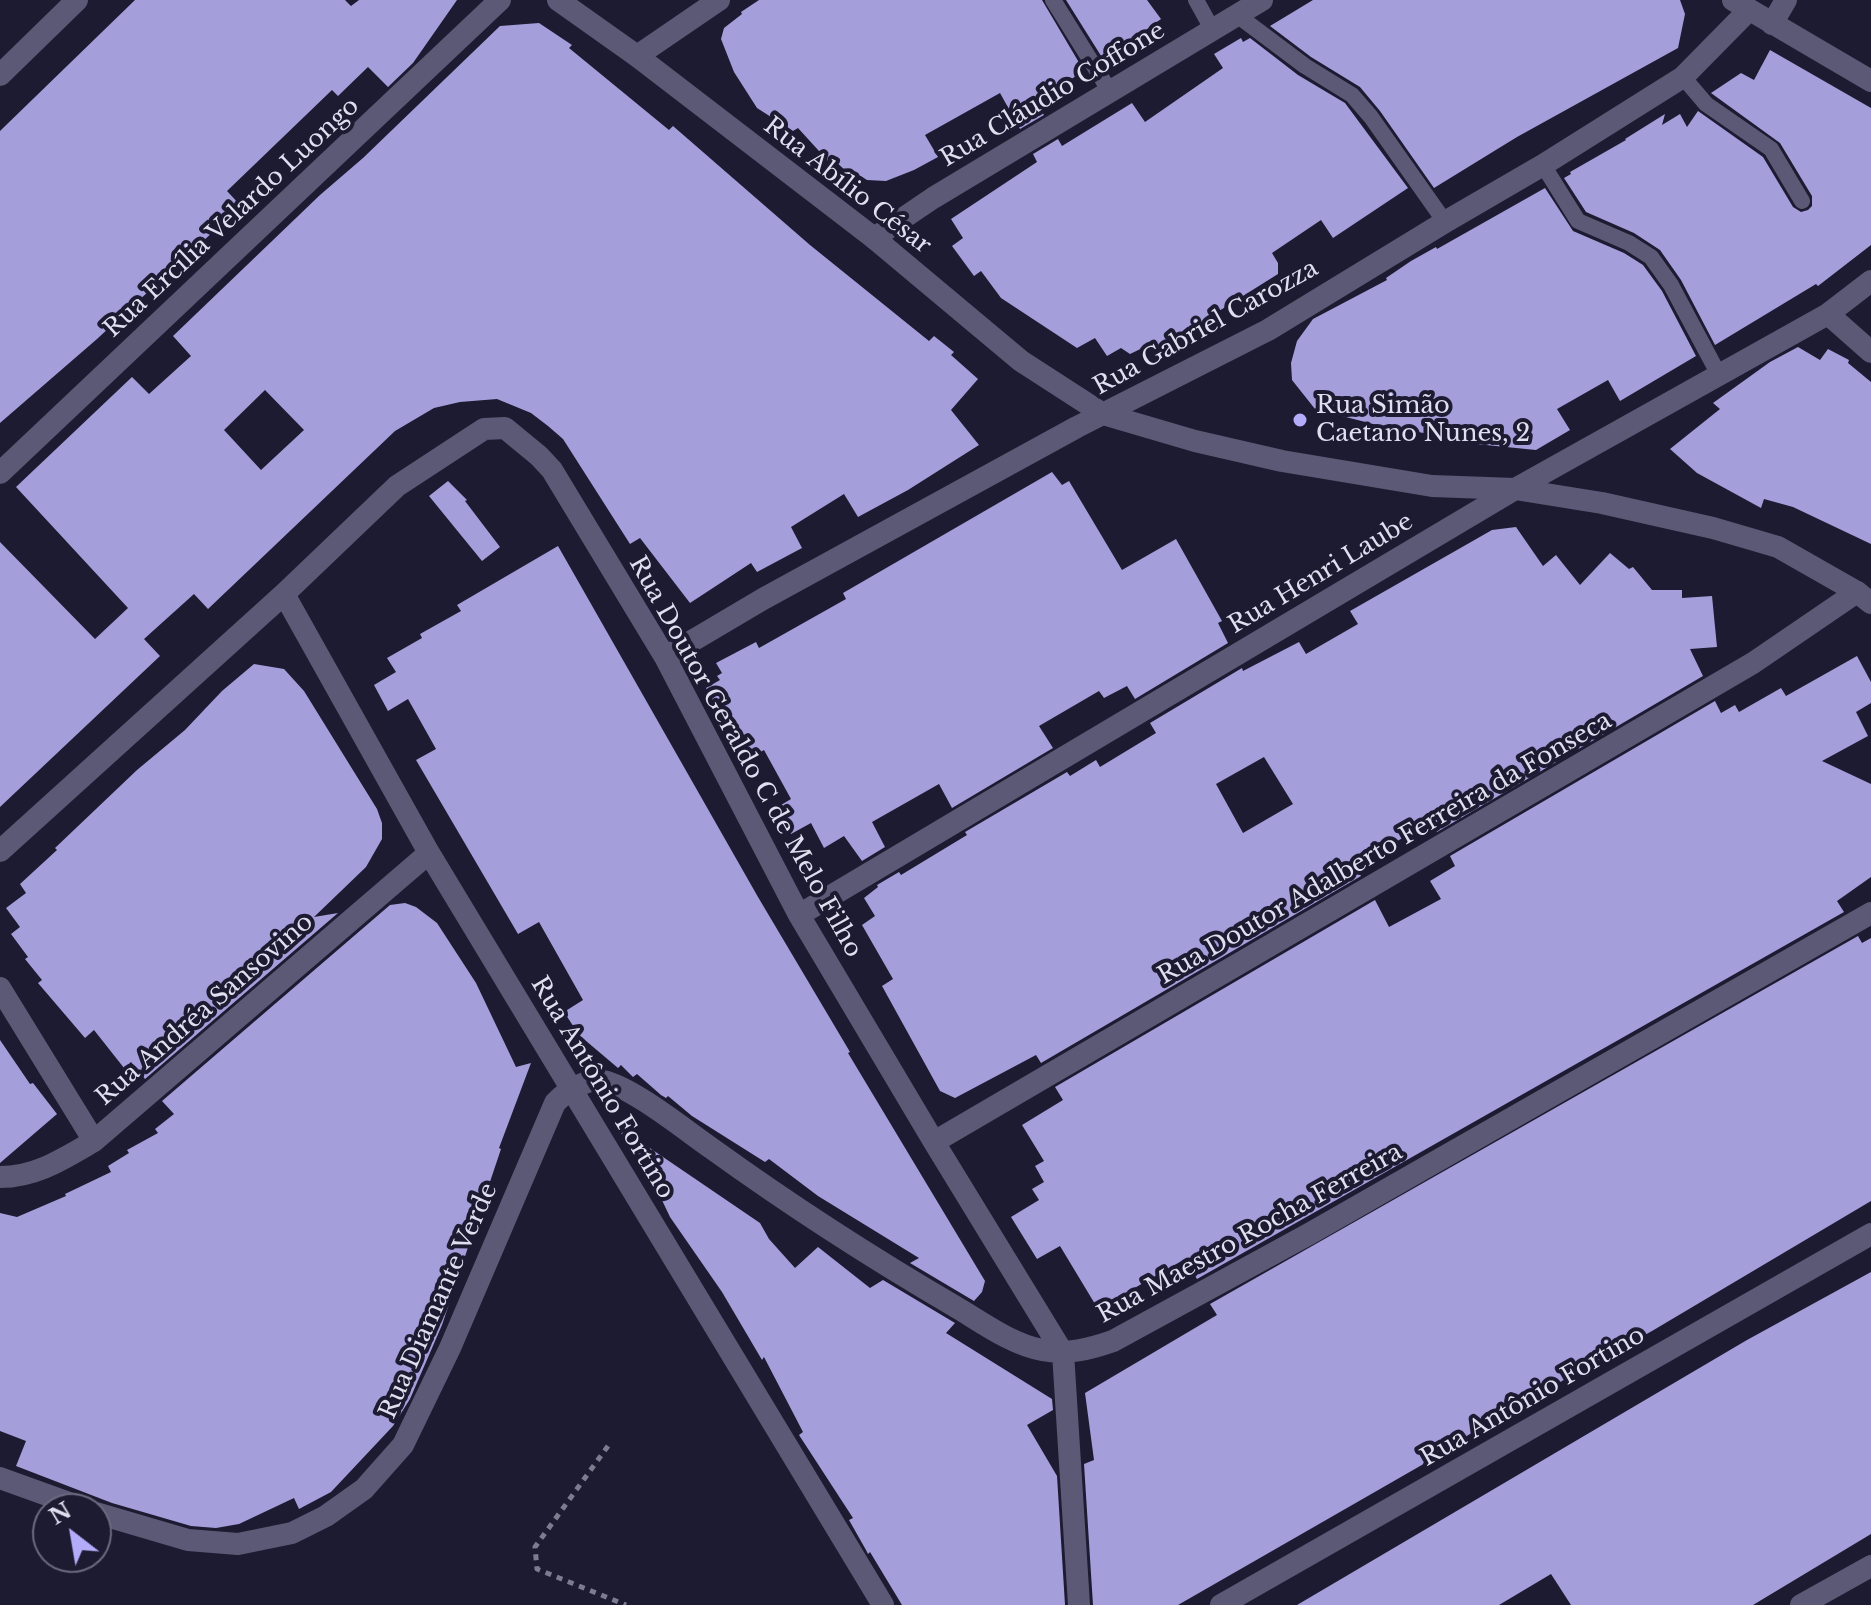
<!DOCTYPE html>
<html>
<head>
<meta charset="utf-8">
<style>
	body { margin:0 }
	#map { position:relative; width:1871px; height:1605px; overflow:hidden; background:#1d1b32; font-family:"Libre Baskerville",serif }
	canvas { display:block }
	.north { position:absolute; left:32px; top:1493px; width:80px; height:80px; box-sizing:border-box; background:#1d1b32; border:2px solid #6b697e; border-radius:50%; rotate:329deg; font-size:22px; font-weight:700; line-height:32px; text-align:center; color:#dfdfef }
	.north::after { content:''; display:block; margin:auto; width:28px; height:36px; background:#b3acf9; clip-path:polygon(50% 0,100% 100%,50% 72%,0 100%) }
</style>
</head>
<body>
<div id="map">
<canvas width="1871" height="1605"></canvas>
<div class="north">N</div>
</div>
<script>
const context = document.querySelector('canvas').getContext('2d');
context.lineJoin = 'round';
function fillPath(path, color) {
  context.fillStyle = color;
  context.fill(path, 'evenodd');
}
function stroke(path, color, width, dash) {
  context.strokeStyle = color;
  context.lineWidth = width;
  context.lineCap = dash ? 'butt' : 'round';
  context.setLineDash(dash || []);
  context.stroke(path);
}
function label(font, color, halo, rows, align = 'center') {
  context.font = font + ' "Libre Baskerville",serif';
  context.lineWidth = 8;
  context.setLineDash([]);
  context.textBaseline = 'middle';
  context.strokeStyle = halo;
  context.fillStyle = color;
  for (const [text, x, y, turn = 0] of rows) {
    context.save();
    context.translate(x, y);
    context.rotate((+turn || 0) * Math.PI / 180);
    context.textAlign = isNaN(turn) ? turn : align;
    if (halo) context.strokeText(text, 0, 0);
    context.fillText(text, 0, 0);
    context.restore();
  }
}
fillPath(new Path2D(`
	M135,0H345L351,6L359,0H457L413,63L388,87L368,67L338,96L332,90L227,191L241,206L97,339L0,423V131Z
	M759,0H1042L1084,71L1035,102L1044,115L1020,129L1000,93L925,135L938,157L914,170L886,181L867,180L851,170L848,173L833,159L829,162L798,128L793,131L757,108L734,72L721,39L724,28L742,14L741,12Z
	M1066,0H1147L1161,19L1143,32L1148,38L1121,54L1119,50L1103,59Z
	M1313,0H1680L1685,14L1678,48L1517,137L1434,188L1380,111L1360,87L1311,57L1270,26Z
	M539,23L572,45L569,48L669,130L673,126L810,245L929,341L934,336L954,352L951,355L978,379L951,410L979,445L908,490L858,517L844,494L791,527L802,548L757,572L751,563L690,603L640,538L630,544L563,439L548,426L531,413L497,399L460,402L434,408L395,431L208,609L194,594L144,639L160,656L0,807V542L95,639L128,608L16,487L132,377L149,394L191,356L173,336L320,195L363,158L500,26ZM265,390L304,430L261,470L224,430Z
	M1241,38L1243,42L1250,38L1298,75L1345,103L1408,188L1333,238L1321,220L1272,253L1278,263V274L1160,348L1155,342L1130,354L1121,348L1107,356L1095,338L1077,348L1001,298L981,271L974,276L952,246L963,238L951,219L1037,162L1033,154L1058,139L1062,146L1132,103L1145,122L1223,68L1214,54Z
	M1770,50L1871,108V245L1818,286L1816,284L1715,345L1681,280L1660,250L1634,233L1586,212L1564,178L1571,174L1570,172L1626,140L1625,139L1665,114L1662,125L1680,114L1687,127L1698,111L1763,157L1793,207L1801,212L1808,210L1812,206V196L1780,143L1711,93L1741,73L1754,80Z
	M1545,188L1573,231L1624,253L1643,265L1662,291L1696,356L1620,401L1608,380L1557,409L1570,430L1536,450L1476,444L1471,428L1446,437L1373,424L1315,409L1292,380L1291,363L1297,341L1313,319L1387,280L1386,278L1411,261L1436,247L1437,249Z
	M1798,347L1820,360L1828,349L1849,360L1848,363L1871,382V544L1793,507L1764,499L1761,508L1697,473L1670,449L1720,409L1713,403L1770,362Z
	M1052,472L1062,485L1069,481L1122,570L1176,539L1222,621L1218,623L1228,643L1135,699L1127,686L1104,698L1099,691L1039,726L1053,748L952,808L939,784L872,822L885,847L862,861L844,836L824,848L811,823L791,834L776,808L791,799L764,750L752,757L726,711L720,714L706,688L720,680L717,676L722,673L716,663L756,642L759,648L846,599L843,593Z
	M448,481L467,500L465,501L500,547L482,561L429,496Z
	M1516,527L1543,566L1556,555L1580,585L1610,553L1629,569L1633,567L1652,590H1682V598L1712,596L1717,647L1690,649L1703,676L1437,832L1431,822L1411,833L1355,866L1361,876L1041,1063L1036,1055L955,1098L940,1091L882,986L893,979L862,925L875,916L864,898L878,887L877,885L899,872L901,875L967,835L965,832L1067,772L1070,776L1096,760L1100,767L1156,733L1150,723L1242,668L1243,671L1299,642L1306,654L1358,624L1350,611L1492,530ZM1264,757L1293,804L1243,833L1216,784Z
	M558,546L758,897L850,1052L848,1053L985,1281L982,1292L974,1301L910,1263L919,1258L818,1196L769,1159L765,1162L692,1116L668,1096L666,1098L661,1095L637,1074L633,1077L621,1065L618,1068L579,1035L564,1012L583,1000L539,922L518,934L416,760L436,749L408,699L388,711L374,685L396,672L387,658L422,638L420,634L461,611L457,605Z
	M1857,656L1871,682V703L1856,712L1868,736L1822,761L1871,784V877L1837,901L1844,912L1197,1279L1185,1259L1098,1309L1060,1246L1037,1259L1011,1217L1039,1200L1032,1189L1044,1182L1035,1166L1044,1161L1022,1125L1063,1100L1055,1087L1375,900L1389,927L1441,899L1430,881L1455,866L1450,856L1715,701L1721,713L1735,705L1739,712L1781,688L1786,696Z
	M254,664L284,669L304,691L377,809L382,823V839L366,867L314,917L338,913L145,1079L131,1062L124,1068L94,1030L85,1038L38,983L42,980L25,959L28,957L11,934L20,927L6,908L26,893L20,884L57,850L55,848L137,770L185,730L222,691Z
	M405,903L416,907L437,923L476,983L516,1067L531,1063L499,1148L501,1149L442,1325L410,1399L393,1426L331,1492L299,1509L294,1498L239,1524L216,1528L191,1526L112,1503L16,1466L26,1441L0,1431V1213L17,1217L66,1196L65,1194L111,1172L108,1166L129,1153L127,1150L158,1133L155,1129L174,1114L162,1101L390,905Z
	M1858,936L1862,943L1871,938V1201L1652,1331L1517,1406L1433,1456L1434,1458L1178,1605H1093L1084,1464L1094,1460L1085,1393L1217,1315L1210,1304Z
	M0,1040L30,1084L33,1083L57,1114L0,1163Z
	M616,1125L760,1223L769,1239L795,1268L818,1247L870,1288L883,1280L955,1323L946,1333L1052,1399L1053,1410L1027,1425L1057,1476L1065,1605H902L870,1552L868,1554L866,1550L849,1520L853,1518L799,1435L803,1432L764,1357L762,1360L722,1292L670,1217L660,1196Z
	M1871,1272V1534L1753,1605H1571L1551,1574L1499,1605H1297L1747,1340Z`), '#a49fdb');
stroke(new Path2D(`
	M608,1446L535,1547L537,1569L626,1605`), '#7d7c8f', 5, [6, 6]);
stroke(new Path2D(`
	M1053,0L1109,90
	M1196,0L1212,29
	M1237,15L1305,66L1352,95L1371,117L1445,222
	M1683,77L1706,104L1771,149L1802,201
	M1543,165L1578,221L1629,243L1651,257L1671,285L1719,375`), '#5b5975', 16);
stroke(new Path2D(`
	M1733,0L1871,81
	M1772,24L1786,0
	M637,56L719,0
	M0,75L77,0
	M874,238L933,198L1262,0
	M1828,314L1871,352
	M0,473L500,0
	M284,594L429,853L883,1605
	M665,657L763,599L1077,427L1268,330L1445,222L1543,165L1683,77L1749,10
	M0,851L284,594L397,486L484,429L505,428L539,456L552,470L665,657L799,915L934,1142L1063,1353L1079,1605
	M799,915L1515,489L1828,314L1871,281
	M0,988L94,1141
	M934,1142L1753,663L1857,592
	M0,1177C36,1177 63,1159 94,1141L429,853
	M0,1478L86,1509
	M96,1513L188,1540L238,1544L292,1533L326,1516L364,1489L403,1445L450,1348L555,1103C565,1092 588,1077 603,1081C632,1087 685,1130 711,1148C790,1205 872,1258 956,1307C983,1323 1011,1344 1042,1350C1067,1355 1090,1349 1113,1341L1309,1234L1871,913
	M1221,1605L1871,1234
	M1801,1605L1871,1566`), '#5b5975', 22);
stroke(new Path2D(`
	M558,0L637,56L874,238L1021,361L1103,414L1195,441L1282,461L1432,486L1515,489L1602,503L1713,528L1778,547L1857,592L1871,603`), '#5b5975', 22);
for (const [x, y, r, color] of [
	[1300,420,8,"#b3acf9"]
]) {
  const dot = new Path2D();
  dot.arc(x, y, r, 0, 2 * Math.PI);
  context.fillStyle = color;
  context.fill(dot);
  stroke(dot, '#1d1b32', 3);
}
label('24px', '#dfdfef', '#1d1b32', [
	["Rua Cláudio Coffone",1053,95,-31],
	["Rua Abílio César",847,186,38],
	["Rua Ercília Velardo Luongo",232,218,-43],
	["Rua Gabriel Carozza",1206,328,-29],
	["Rua Henri Laube",1321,574,-31],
	["Rua Doutor Geraldo C de Melo Filho",745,757,61],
	["Rua Doutor Adalberto Ferreira da Fonseca",1385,849,-30],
	["Rua Andréa Sansovino",205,1010,-41],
	["Rua Antônio Fortino",602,1088,59],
	["Rua Maestro Rocha Ferreira",1250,1234,-29],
	["Rua Diamante Verde",439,1301,-66],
	["Rua Antônio Fortino",1533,1397,-30]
]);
label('24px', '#dfdfef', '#1d1b32', [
	["Rua Simão",1316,406],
	["Caetano Nunes, 2",1316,434]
], 'left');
</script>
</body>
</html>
